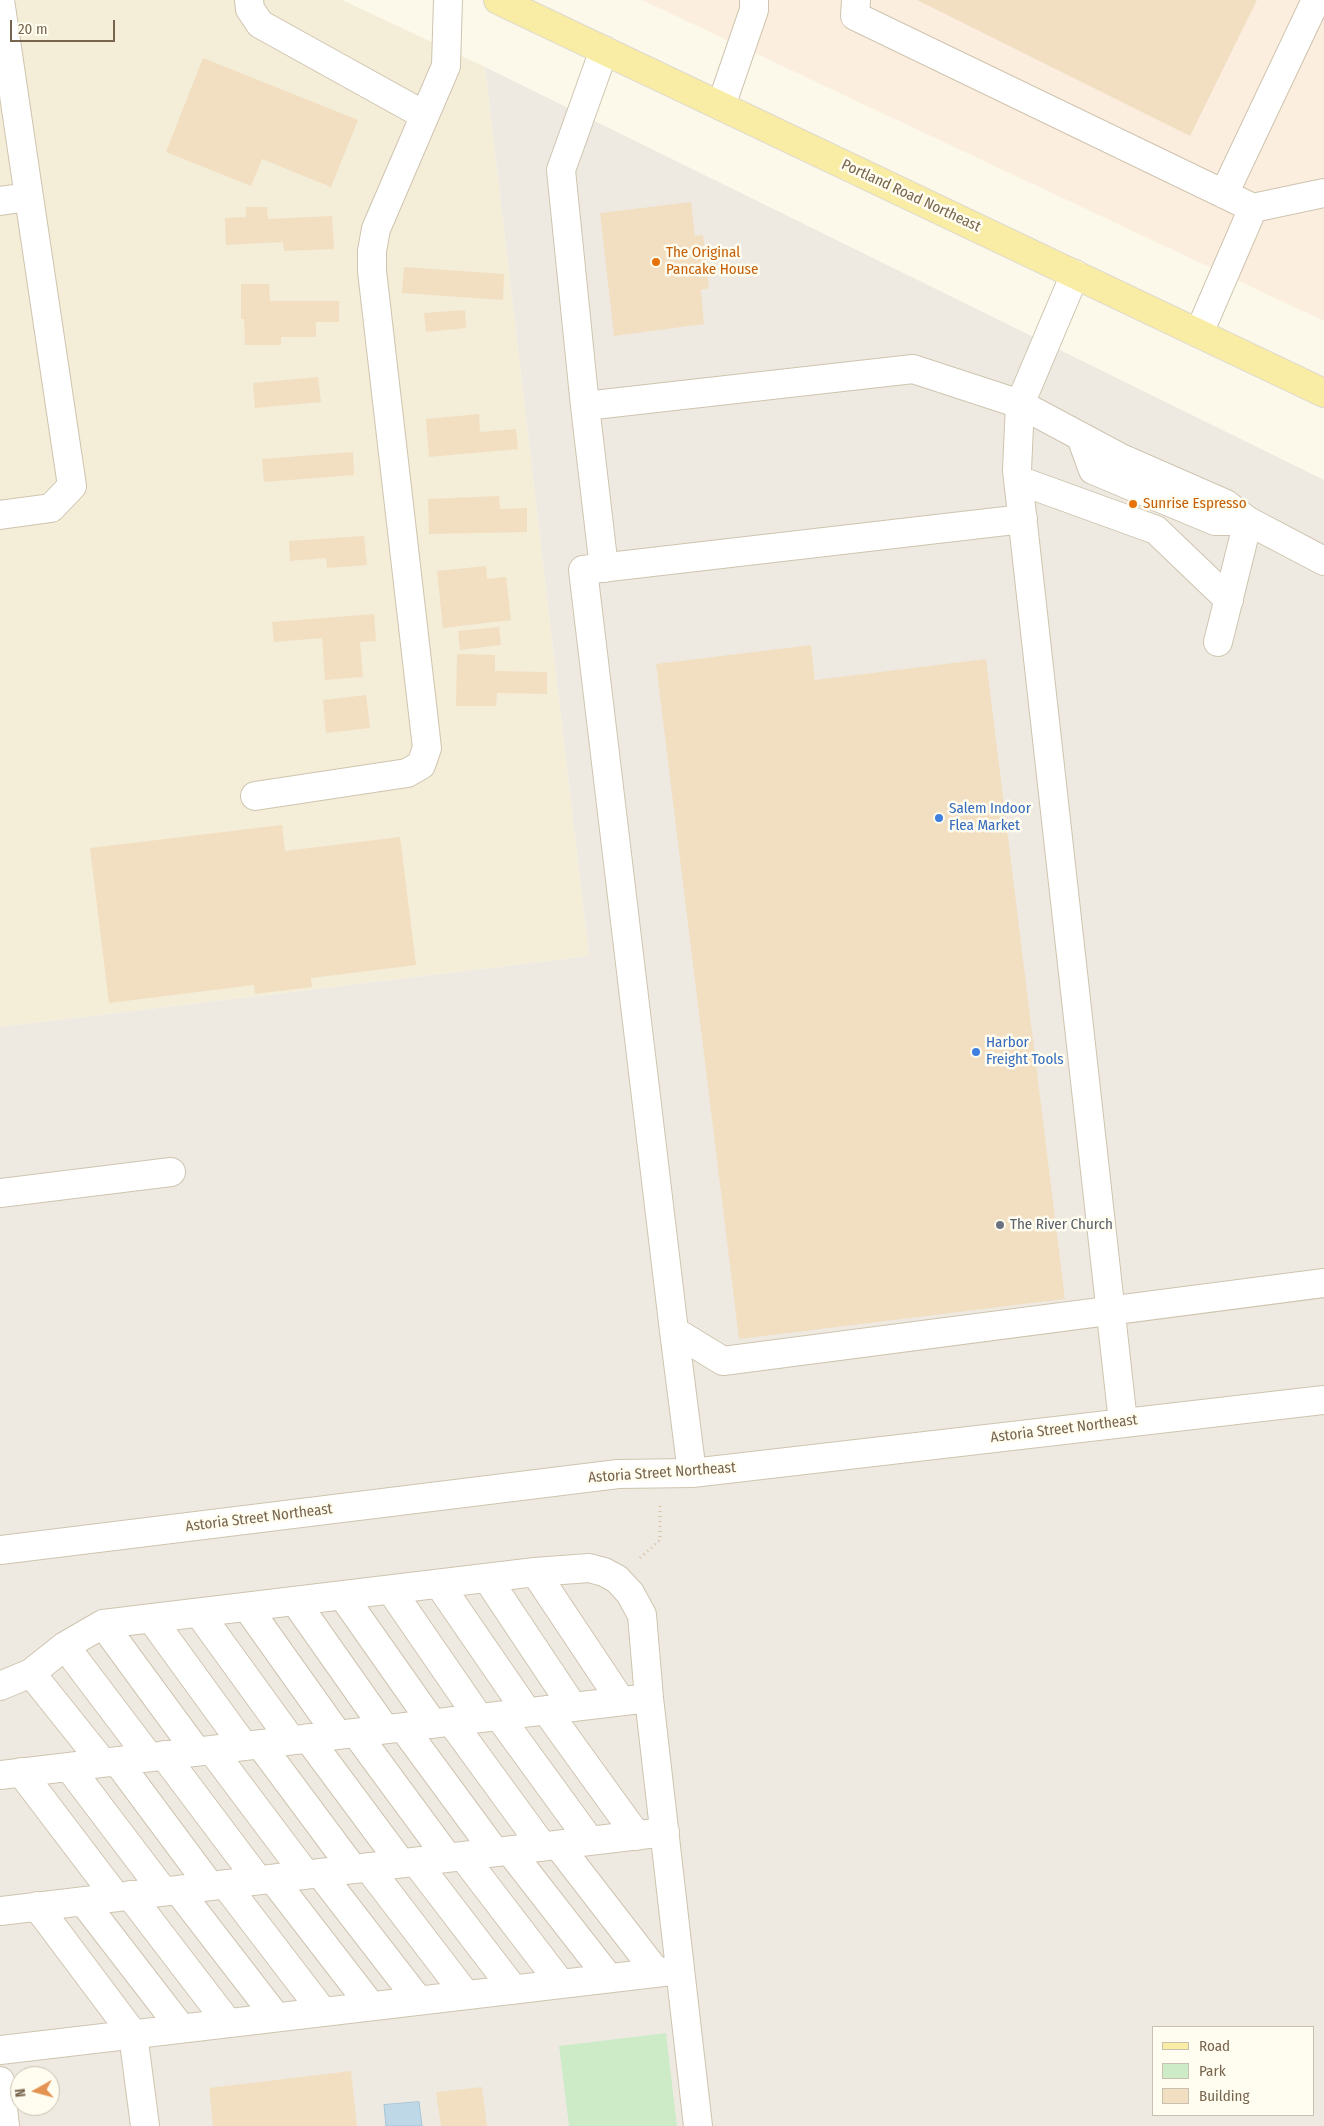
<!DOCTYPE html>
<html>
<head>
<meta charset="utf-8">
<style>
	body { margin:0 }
	#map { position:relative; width:1324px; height:2126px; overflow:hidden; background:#fcf9ea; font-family:"Fira Sans Condensed",sans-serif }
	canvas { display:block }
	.legend { position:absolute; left:1152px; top:2026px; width:162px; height:90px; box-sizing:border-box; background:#fffcf0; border:1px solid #c9c0af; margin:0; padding:6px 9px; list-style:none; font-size:15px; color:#78654d }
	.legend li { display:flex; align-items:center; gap:10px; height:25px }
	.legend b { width:25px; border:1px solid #c9c0af }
	.north { position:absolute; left:10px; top:2066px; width:50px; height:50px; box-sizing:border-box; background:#fffcf0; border:1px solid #c9c0af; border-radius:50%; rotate:263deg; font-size:14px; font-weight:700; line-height:20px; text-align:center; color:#78654d }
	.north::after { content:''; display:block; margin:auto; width:18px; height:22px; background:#e49251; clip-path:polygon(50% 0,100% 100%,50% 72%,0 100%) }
	.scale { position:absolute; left:10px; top:20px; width:105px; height:22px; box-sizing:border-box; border:2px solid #78654d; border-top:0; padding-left:6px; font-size:15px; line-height:18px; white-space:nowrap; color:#78654d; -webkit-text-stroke:4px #fffcf0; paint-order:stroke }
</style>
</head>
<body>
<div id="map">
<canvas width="1324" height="2126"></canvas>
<ul class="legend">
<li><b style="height:6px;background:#f9eca4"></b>Road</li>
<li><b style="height:14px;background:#ceebc8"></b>Park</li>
<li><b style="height:14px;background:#f2dfc2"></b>Building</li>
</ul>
<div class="north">N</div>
<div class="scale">20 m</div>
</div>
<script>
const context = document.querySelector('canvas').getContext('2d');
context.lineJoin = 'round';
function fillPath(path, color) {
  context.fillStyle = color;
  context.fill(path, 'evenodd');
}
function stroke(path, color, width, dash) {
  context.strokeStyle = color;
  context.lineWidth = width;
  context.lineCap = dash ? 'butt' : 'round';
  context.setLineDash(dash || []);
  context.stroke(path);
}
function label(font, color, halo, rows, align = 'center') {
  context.font = font + ' "Fira Sans Condensed",sans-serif';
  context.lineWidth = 5;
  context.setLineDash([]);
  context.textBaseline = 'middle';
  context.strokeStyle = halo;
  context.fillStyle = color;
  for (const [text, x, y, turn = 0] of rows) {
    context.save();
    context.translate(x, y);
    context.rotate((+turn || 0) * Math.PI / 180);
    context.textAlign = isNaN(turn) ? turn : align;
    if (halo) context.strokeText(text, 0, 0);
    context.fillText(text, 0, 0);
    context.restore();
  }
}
fillPath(new Path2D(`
	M0,0H342L485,67L589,956L0,1027Z`), '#f4edd8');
fillPath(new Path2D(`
	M642,0H1324V321Z`), '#fceede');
fillPath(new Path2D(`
	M485,67L1324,480V2126H0V1027L589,956ZM1153,2027H1313V2115H1153ZM20,2076H50V2106H20Z`), '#eeeae2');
fillPath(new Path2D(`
	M666,2033L677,2126H569L559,2046Z`), '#ceebc8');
const water = new Path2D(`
	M419,2102L422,2126H386L384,2105Z`);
fillPath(water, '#bed8e7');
stroke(water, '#a4c5d8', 1);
fillPath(new Path2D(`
	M917,0H1257L1190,136Z
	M203,58L358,120L331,187L262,159L251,186L166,152Z
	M691,202L695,236L703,235L709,288L701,290L704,324L614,336L600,213Z
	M246,207H267L268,219L332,216L334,249L284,251L283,242L226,245L225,218L246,217Z
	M404,267L504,274L503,300L402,293Z
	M241,284H269L270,301H339V322H316V337H281V345H245L244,319H241Z
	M465,310L466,328L426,332L424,313Z
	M318,377L321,402L255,408L253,383Z
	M479,414L480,432L516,429L518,449L429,457L426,419Z
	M353,452L354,475L264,482L262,459Z
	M499,496L500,509L527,508V532L429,534L428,499Z
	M364,536L367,565L327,568L326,558L290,561L289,541Z
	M486,566L487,579L506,577L511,620L443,628L437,571Z
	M374,614L376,641L360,642L363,677L325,680L322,638L274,642L272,622Z
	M499,627L501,645L460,650L458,631Z
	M811,645L815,680L986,659L1065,1299L739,1339L656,664Z
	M457,654L495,655V671L547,672V694L497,693L496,706H456Z
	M366,695L370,728L326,733L323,700Z
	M282,825L285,851L400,837L416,965L311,978L312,987L255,994L254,985L109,1003L90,848Z
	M351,2071L357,2126H213L209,2088Z
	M482,2087L487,2126H441L436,2092Z`), '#f2dfc2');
const minor = new Path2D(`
	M249,0L250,9L260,24L424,115
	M856,0L855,16L1253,208L1199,333
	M604,50L561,170L585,406L604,568
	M721,106L754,10V0
	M1224,194L1316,0
	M0,201L29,197L0,0
	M1253,208L1324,193
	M1075,274L1020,404L1017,470L1123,1422
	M585,406L913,369L1020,404L1121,458L1226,504L1248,521L1324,561
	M1081,437L1093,470L1215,521H1248L1218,642
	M1018,480L1156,530L1229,600
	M0,515L51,508L72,486L29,197
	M1023,519L583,570L674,1331L723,1361L1324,1283
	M255,796L407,773L421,765L427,748L372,271V251L376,229L446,66L448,0
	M0,1193L171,1172
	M674,1331L692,1473
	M0,1550L618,1474L692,1473L1324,1400
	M535,1572L621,1701
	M487,1578L573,1707
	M439,1584L527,1712
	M391,1590L479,1718
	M343,1596L433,1724
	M295,1601L385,1729
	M247,1607L338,1735
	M199,1613L291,1740
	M151,1618L244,1746
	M103,1624L197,1752
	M65,1646L149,1757
	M31,1673L103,1763
	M0,1686L31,1673L65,1646L103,1624L535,1572L589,1568L604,1572L617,1579L630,1593L642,1615L649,1698L698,2126
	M546,1710L637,1836
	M499,1716L590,1841
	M451,1721L543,1847
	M403,1727L495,1852
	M356,1733L448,1858
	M308,1738L401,1863
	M260,1744L353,1869
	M212,1750L306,1875
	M164,1755L258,1880
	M117,1761L210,1886
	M69,1767L163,1891
	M21,1772L116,1897
	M0,1775L649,1698
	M558,1845L657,1973
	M510,1851L609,1978
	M463,1856L561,1984
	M416,1862L514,1990
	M368,1867L466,1995
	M320,1873L419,2001
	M273,1879L371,2006
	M225,1884L323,2012
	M178,1890L276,2017
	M130,1895L228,2023
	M83,1901L181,2028
	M37,1906L133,2034L145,2126
	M0,1911L665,1832
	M0,2050L680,1970
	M0,2081L5,2126`);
const major = new Path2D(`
	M498,0L1324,393`);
stroke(minor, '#cfc4af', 30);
stroke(major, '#dcd7d1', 30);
stroke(new Path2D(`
	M640,1558L660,1540V1506`), '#d7c3a4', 3, [1, 4]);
stroke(minor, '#fff', 28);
stroke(major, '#f9eca4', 28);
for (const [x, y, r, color] of [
	[656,262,5,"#e8710a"],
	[1133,504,5,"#e8710a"],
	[939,818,5,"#3f7fe0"],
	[976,1052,5,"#3f7fe0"],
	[1000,1225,5,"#6b7280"]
]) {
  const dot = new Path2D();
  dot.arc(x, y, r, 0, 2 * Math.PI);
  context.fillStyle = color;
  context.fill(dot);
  stroke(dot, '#fffcf0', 2);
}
label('15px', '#78654d', '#fffcf0', [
	["Portland Road Northeast",911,196,25],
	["Astoria Street Northeast",1064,1429,-7],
	["Astoria Street Northeast",662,1473,-4],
	["Astoria Street Northeast",259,1518,-7]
]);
label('15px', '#c56008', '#fffcf0', [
	["The Original",666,253],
	["Pancake House",666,270],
	["Sunrise Espresso",1143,504]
], 'left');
label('15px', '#366cbe', '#fffcf0', [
	["Salem Indoor",949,809],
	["Flea Market",949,826],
	["Harbor",986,1043],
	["Freight Tools",986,1060]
], 'left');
label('15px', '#5b616d', '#fffcf0', [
	["The River Church",1010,1225]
], 'left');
</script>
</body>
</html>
